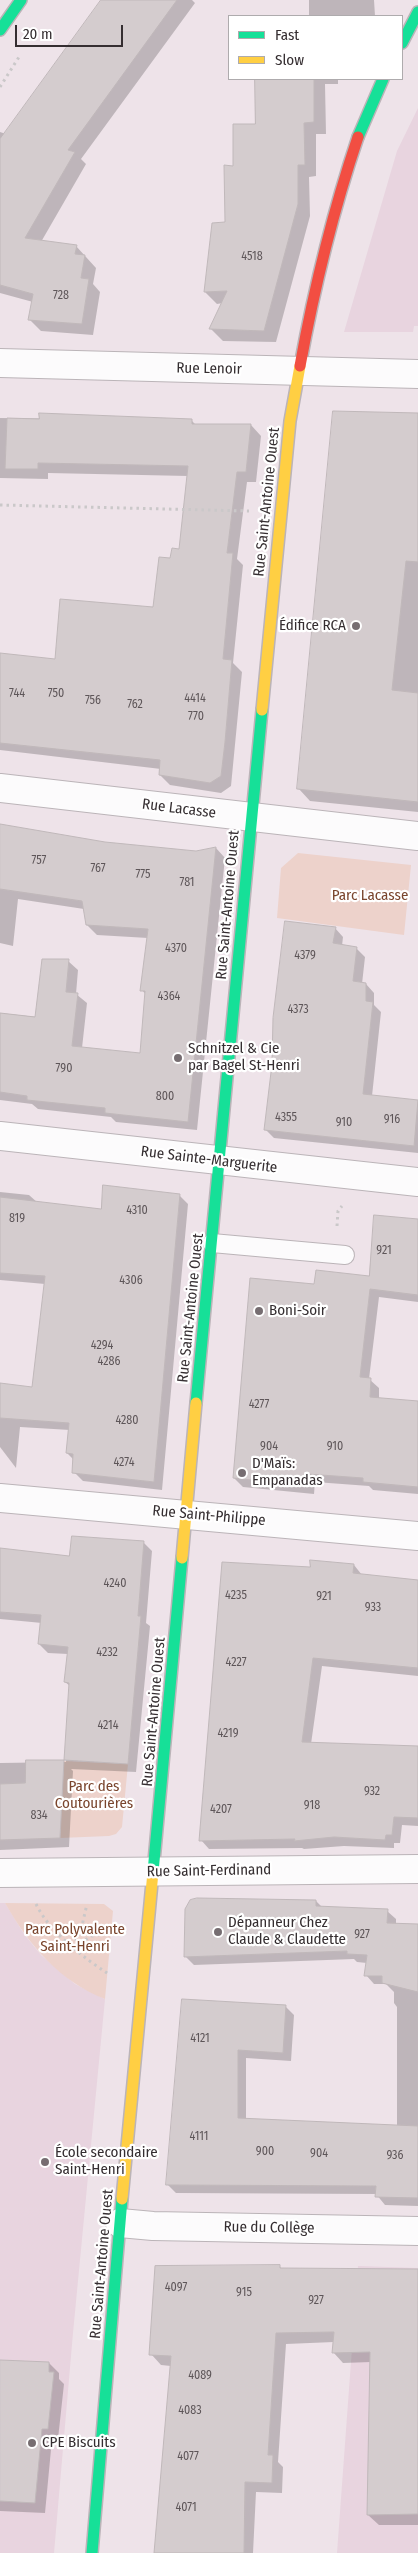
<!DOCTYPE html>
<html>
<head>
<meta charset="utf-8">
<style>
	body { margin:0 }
	#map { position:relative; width:418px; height:2553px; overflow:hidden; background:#eee3e9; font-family:"Fira Sans Condensed",sans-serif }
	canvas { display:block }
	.legend { position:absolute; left:228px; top:15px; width:175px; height:65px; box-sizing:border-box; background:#fff; border:1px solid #aeabad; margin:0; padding:6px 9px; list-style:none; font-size:15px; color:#352e31 }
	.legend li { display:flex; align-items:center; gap:10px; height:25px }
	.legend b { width:25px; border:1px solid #aeabad }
	.scale { position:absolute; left:15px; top:25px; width:108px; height:22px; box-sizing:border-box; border:2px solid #352e31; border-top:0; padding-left:6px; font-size:15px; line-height:18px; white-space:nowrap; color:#352e31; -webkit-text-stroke:4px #fff; paint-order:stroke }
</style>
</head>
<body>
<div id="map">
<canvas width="418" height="2553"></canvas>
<ul class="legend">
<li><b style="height:6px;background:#16e098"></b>Fast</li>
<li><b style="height:6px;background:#ffcf43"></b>Slow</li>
</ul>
<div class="scale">20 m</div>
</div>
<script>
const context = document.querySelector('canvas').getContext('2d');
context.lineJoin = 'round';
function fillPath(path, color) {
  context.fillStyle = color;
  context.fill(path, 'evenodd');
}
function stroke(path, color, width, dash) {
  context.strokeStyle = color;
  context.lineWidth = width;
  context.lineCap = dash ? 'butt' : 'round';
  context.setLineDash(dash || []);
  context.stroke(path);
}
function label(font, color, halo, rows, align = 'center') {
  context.font = font + ' "Fira Sans Condensed",sans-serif';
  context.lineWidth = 4.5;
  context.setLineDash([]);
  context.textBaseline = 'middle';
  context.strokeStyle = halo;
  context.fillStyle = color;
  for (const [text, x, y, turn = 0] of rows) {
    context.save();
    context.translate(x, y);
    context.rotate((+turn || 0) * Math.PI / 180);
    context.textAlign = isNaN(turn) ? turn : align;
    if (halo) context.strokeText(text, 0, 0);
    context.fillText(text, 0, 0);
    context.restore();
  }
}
fillPath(new Path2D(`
	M418,108V326H414L413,332H344L397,151Z
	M0,1903H5L24,1934L41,1955L75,1984L105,1999L73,2333L54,2553H0Z
	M358,2266L418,2268V2553H337Z`), '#e8d4df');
fillPath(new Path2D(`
	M298,853L411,865L404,935L277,918L281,868Z
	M64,1761L128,1764L122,1827L116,1834L109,1836L60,1838Z
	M5,1903L104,1904L113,1911L105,1999C59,1981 29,1945 5,1903Z`), '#edd2cb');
fillPath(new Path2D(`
	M103,0H192L195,3L81,159L86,164L41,242L76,246L96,268L93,284L100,292L93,335L41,331L30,320L33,302L0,293V132L6,134Z
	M309,0H374L375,16H309Z
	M256,79H338V84H325L326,134H316V176L309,177L310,216L276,342L223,341L211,329L223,303L217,304L205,292L213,224H226L234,167L257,125Z
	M418,415V812L310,801L299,789Z
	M0,418L191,420L196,425H251L261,436L256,482H247L237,559L243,565L233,663L242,672L231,786L221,793L170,785L160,775L161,769L0,750V654L56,661L154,608L172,559L181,550L188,476L48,473V479L0,478Z
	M0,836L196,852L216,848L225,858L197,1130L116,1122L111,1117L38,1109L32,1104L0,1100V1013L37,1017L68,961L78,970L76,994L87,1003L82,1048L142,1055L146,995L142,990L148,938L97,935L87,925L84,909L18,899L13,946L0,943Z
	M335,928L343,937L342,946L356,948L365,957L362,984H366L374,993V1005L381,1012L372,1096L418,1101V1153L274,1138L265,1129Z
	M0,1192L29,1195L38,1203L103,1211L179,1195L188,1204L162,1490L83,1481L74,1472V1460L67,1453L70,1430L20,1427L16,1468L0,1447V1384L34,1389L45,1284L0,1280Z
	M418,1220V1302L379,1297L369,1379L379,1388V1399L418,1402V1494L373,1490L369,1486L315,1482L314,1494L243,1487L234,1478L315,1285L370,1278Z
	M143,1542L152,1551L146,1623L150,1626L136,1772L71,1769L73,1771L69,1847L0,1850V1763L66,1762L70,1686L65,1682L68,1654L48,1653L39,1644L42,1623L0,1619V1550L71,1557Z
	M354,1565L362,1575L418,1580V1676L322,1666L311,1744L418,1747V1826L402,1825L400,1843H394V1848L344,1846L304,1849L302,1848L209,1849L201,1840L311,1569Z
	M316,1901L322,1907L387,1911L396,1919V1924L418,1925V2206L385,2205L376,2194L176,2193L167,2184L183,2000L285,2006L294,2015L291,2061L246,2058V2120L397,2126V2007L394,2003V1992L386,1984H374L366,1975L367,1963L357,1962L354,1959L194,1965L185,1956Z
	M280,2267L283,2270L418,2272V2525H379L368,2515L371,2362L343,2363L333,2352L334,2342L286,2344L278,2462L283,2467L282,2493L256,2492L253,2553H155L171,2366L161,2365L151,2354Z
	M0,2361L49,2363L59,2373V2379L64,2384L58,2439H52L45,2513L0,2511Z`), '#0003');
const building = new Path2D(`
	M101,0H177L68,150L75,152L25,238L77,245L75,254L85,255L81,278L89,279L82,324L28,320L33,294L0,285V139Z
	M255,79H314V122L304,123L305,165H298V204L264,331L209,329L227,291L204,292L212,223L225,222L224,165L233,166V124H255Z
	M333,411L418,413V562L406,561L392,690L418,693V802L297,789Z
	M39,413L192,419V424H251L246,472H237L227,553H233L223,659L232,660L225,742L221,776L210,783L159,775L160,760L0,743V653L55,659L60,599L153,607L159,557L170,558L172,548L179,549L188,466L38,463V469H5L7,418L39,419Z
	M0,824L105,842L196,851L216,847L188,1122L105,1113V1108L27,1100V1096L0,1092V1013L35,1017L42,959H69L66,992L78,993L72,1046L140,1053L145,991H140L148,929L86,925L82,901L0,889Z
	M285,921L336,927L333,943L357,947L353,981L366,983V1001L373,1002L363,1094L418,1100L414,1146L264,1130L272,1064L273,1018Z
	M103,1185L180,1194L154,1482L72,1473L73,1454L66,1453L69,1423L0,1418V1383L32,1387L45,1276L0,1273V1197L101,1209Z
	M374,1215L418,1219V1295L370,1289L360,1377L371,1378L370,1397L418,1401V1487L363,1482V1478L307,1474L306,1486L233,1478L250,1278L314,1284L316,1270L369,1276Z
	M72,1536L144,1541L138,1616H141L128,1764L64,1760L69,1683L64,1682L68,1647L38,1644L41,1615L0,1612V1548L69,1556Z
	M310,1560L354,1564L353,1573L418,1580V1668L313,1658L302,1742L418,1746V1818L394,1817L392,1835H386L385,1840L334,1837L294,1841L295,1839L199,1841L222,1562L310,1567Z
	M26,1760H64L60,1838L0,1840V1784L25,1783Z
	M197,1898L316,1900V1906L388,1909L387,1923L418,1924V1992L382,1983V1976H364L367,1955L347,1954V1951L184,1957L185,1909L190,1900Z
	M182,1999L286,2005L283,2053L238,2050V2118L418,2126V2198L375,2197L376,2186L166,2185Z
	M280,2265V2268L418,2269V2514L367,2515L370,2352L332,2353L334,2332L276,2333L268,2455H273L272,2483L245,2482L244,2553H154L171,2356L149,2355L155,2266Z
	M0,2360L49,2362V2372H54L48,2429H42L35,2503L0,2501Z`);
fillPath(building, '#d4ccce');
stroke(building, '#c0b8ba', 1);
const lane = new Path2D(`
	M212,1243L345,1255`);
const street = new Path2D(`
	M0,363L418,374
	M0,788L418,836
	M0,1136L418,1182
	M0,1498L418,1536
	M0,1873L418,1869
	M120,2223L153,2226L418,2231`);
const fast = new Path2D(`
	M0,30L21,0
	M402,43L418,12
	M358,137L383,79
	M196,1403L262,710
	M153,1872L182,1558
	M92,2553L122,2199`);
const slow = new Path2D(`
	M262,710L290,421L300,366
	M182,1558L196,1403
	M122,2199L153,1872`);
const jam = new Path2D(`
	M300,366C314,289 333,211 358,137`);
stroke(lane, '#bbb4b8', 20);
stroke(street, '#bbb4b8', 30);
stroke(fast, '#bbb4b8', 14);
stroke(slow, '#bbb4b8', 14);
stroke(jam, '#bbb4b8', 14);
stroke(new Path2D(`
	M0,87L19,57
	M0,505L249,511
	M337,1226L338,1211L342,1206
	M36,1904C50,1933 84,1958 110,1975
	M74,1946L92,1936L114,1932
	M73,1947L81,1930L87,1904`), '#cac8c9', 3, [2.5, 4]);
stroke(lane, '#fcfbfc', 18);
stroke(street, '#fcfbfc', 28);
stroke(fast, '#16e098', 11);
stroke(slow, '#ffcf43', 11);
stroke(jam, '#f24e42', 11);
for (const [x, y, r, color] of [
	[356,626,5,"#766d71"],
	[178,1058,5,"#766d71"],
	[259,1311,5,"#766d71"],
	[242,1473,5,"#766d71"],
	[218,1932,5,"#766d71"],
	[45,2162,5,"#766d71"],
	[32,2443,5,"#766d71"]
]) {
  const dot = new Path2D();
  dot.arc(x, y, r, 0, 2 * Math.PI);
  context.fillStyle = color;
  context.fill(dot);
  stroke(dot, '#fff', 2);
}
label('12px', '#5e5659', null, [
	["4518",252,257],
	["728",61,296],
	["744",17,694],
	["750",56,694],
	["4414",195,699],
	["756",93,701],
	["762",135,705],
	["770",196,717],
	["757",39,861],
	["767",98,869],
	["775",143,875],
	["781",187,883],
	["4370",176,949],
	["4379",305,956],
	["4364",169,997],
	["4373",298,1010],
	["790",64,1069],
	["800",165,1097],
	["4355",286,1118],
	["916",392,1120],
	["910",344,1123],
	["4310",137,1211],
	["819",17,1219],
	["921",384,1251],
	["4306",131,1281],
	["4294",102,1346],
	["4286",109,1362],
	["4277",259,1405],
	["4280",127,1421],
	["904",269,1447],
	["910",335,1447],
	["4274",124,1463],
	["4240",115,1584],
	["4235",236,1596],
	["921",324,1597],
	["933",373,1608],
	["4232",107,1653],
	["4227",236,1663],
	["4214",108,1726],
	["4219",228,1734],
	["932",372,1792],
	["918",312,1806],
	["4207",221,1810],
	["834",39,1816],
	["927",362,1935],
	["4121",200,2039],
	["4111",199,2137],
	["900",265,2152],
	["904",319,2154],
	["936",395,2156],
	["4097",176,2288],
	["915",244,2293],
	["927",316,2301],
	["4089",200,2376],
	["4083",190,2411],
	["4077",188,2457],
	["4071",186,2508]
]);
label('15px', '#352e31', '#fff', [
	["Rue Lenoir",209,369,1],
	["Rue Saint-Antoine Ouest",267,502,-84],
	["Rue Lacasse",179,809,7],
	["Rue Saint-Antoine Ouest",228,905,-85],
	["Rue Sainte-Marguerite",209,1160,7],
	["Rue Saint-Antoine Ouest",191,1308,-84],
	["Rue Saint-Philippe",209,1516,5],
	["Rue Saint-Antoine Ouest",154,1712,-85],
	["Rue Saint-Ferdinand",209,1871,-1],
	["Rue du Collège",269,2228,1],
	["Rue Saint-Antoine Ouest",102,2264,-85]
]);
label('15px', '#352e31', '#fff', [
	["Édifice RCA",346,626,"right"],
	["Schnitzel & Cie",188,1049],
	["par Bagel St-Henri",188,1066],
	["Boni-Soir",269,1311],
	["D'Maïs:",252,1464],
	["Empanadas",252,1481],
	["Dépanneur Chez",228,1923],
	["Claude & Claudette",228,1940],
	["École secondaire",55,2153],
	["Saint-Henri",55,2170],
	["CPE Biscuits",42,2443]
], 'left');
label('15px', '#7a452d', '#fff', [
	["Parc Lacasse",370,896],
	["Parc des",94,1787],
	["Coutourières",94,1804],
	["Parc Polyvalente",75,1930],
	["Saint-Henri",75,1947]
]);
</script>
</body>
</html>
